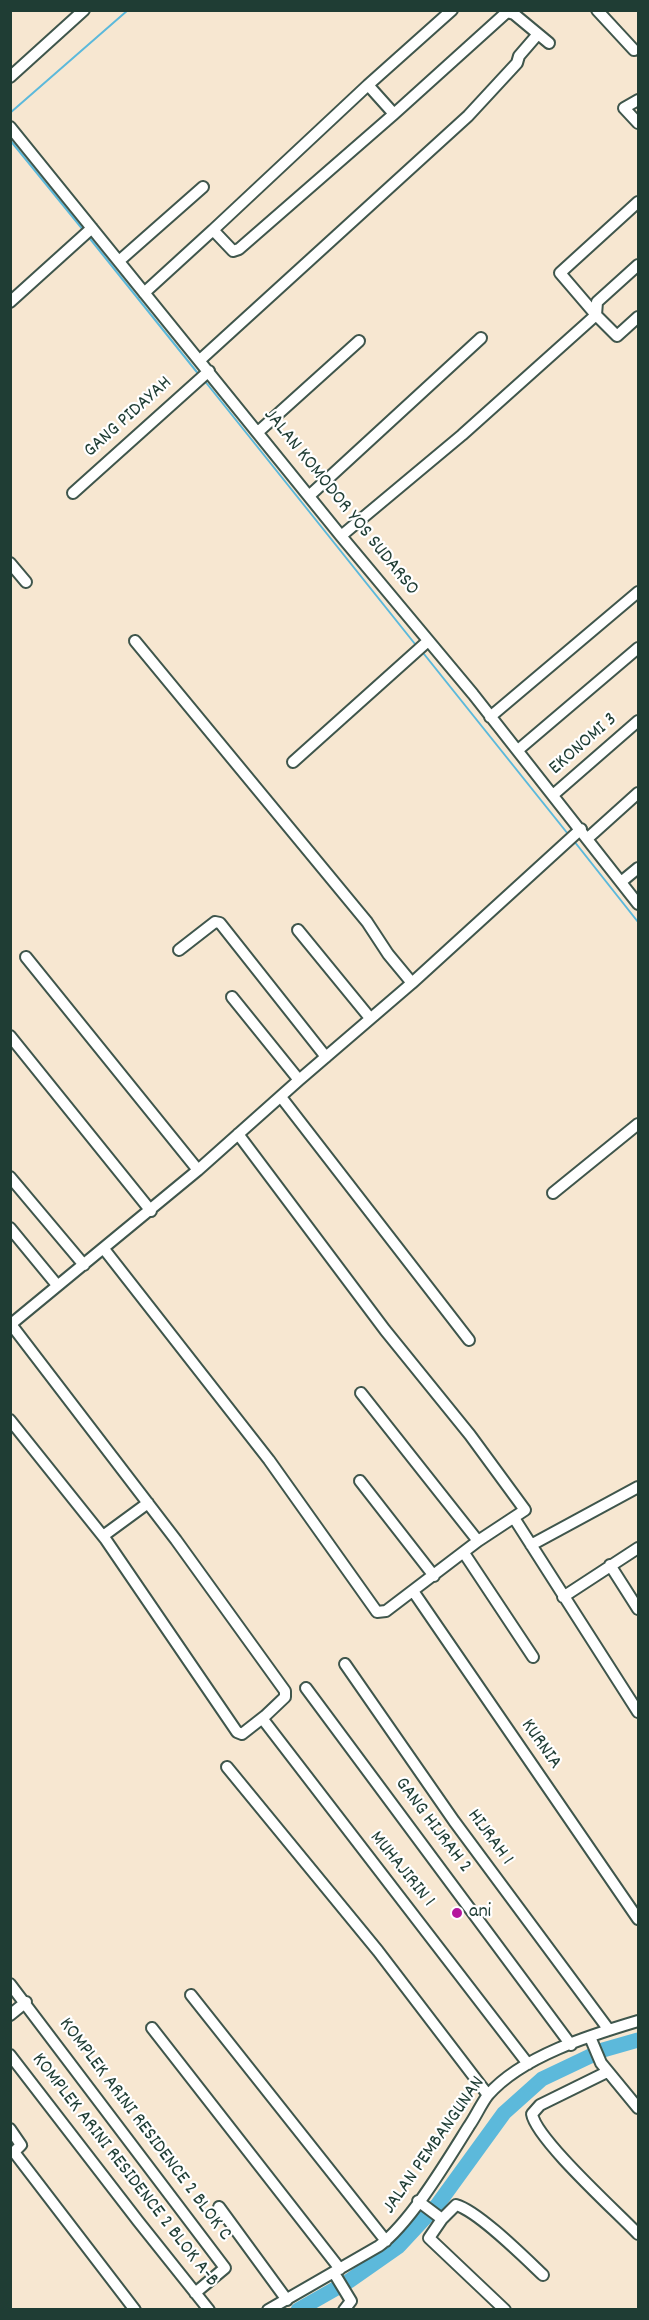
<!DOCTYPE html>
<html>
<head>
<meta charset="utf-8">
<style>
	body { margin:0 }
	#map { position:relative; width:649px; height:2320px; overflow:hidden; background:#f7e7d1; font-family:Dekko,sans-serif }
	canvas { display:block }
	.frame { position:absolute; inset:0; border:12px solid #1f3d34; pointer-events:none }
</style>
</head>
<body>
<div id="map">
<canvas width="649" height="2320"></canvas>
<div class="frame"></div>
</div>
<script>
const context = document.querySelector('canvas').getContext('2d');
context.lineJoin = 'round';
function stroke(path, color, width, dash) {
  context.strokeStyle = color;
  context.lineWidth = width;
  context.lineCap = dash ? 'butt' : 'round';
  context.setLineDash(dash || []);
  context.stroke(path);
}
function label(font, color, halo, rows, align = 'center') {
  context.font = font + ' Dekko,sans-serif';
  context.lineWidth = 4.5;
  context.setLineDash([]);
  context.textBaseline = 'middle';
  context.strokeStyle = halo;
  context.fillStyle = color;
  for (const [text, x, y, turn = 0] of rows) {
    context.save();
    context.translate(x, y);
    context.rotate((+turn || 0) * Math.PI / 180);
    context.textAlign = isNaN(turn) ? turn : align;
    if (halo) context.strokeText(text, 0, 0);
    context.fillText(text, 0, 0);
    context.restore();
  }
}
stroke(new Path2D(`
	M10,113L128,10
	M10,140L84,231
	M87,235L200,376
	M204,380L415,644
	M424,654L568,834
	M574,841L638,922`), '#5cb9db', 2);
stroke(new Path2D(`
	M298,2310L349,2281L399,2246L438,2204L504,2113L542,2079L603,2050L638,2040`), '#5cb9db', 15);
const minor = new Path2D(`
	M597,10L634,50
	M10,77L84,10
	M368,85L394,114
	M638,100L624,108L638,123
	M10,127L341,536L473,694L638,904
	M638,202L560,273L596,315L617,336L638,317
	M213,230L368,85L452,10
	M119,261L203,187
	M144,293L213,230L233,251L239,249L394,114L507,12L514,14L549,43
	M10,302L92,228
	M200,360L468,116L517,63L519,56L538,34
	M258,432L359,341
	M73,493L209,371
	M309,496L481,338
	M341,536L462,435L596,315L597,302L638,265
	M10,563L26,582
	M135,641L367,922L388,954L412,983
	M490,717L638,592
	M518,750L638,648
	M293,762L428,641
	M553,795L638,721
	M588,838L638,793
	M621,882L638,868
	M298,930L370,1018
	M179,950L215,922L220,923L326,1057
	M26,957L198,1170
	M232,997L299,1080
	M10,1036L151,1211
	M281,1097L469,1340
	M10,1177L84,1265
	M553,1193L638,1124
	M10,1228L57,1285
	M104,1249L269,1460L377,1612L386,1611L478,1541L525,1510L470,1435L385,1330L238,1134
	M10,1323L176,1540L285,1691V1697L265,1716L263,1718L265,1722L528,2064
	M10,1325L198,1170L299,1080L412,983L581,829
	M361,1393L478,1541
	M10,1420L106,1540L237,1732L242,1734L265,1716
	M360,1481L434,1576
	M514,1518L638,1712
	M103,1536L148,1503
	M531,1545L638,1487
	M464,1553L533,1657
	M610,1565L638,1609
	M413,1591L638,1919
	M563,1597L638,1548
	M345,1664L454,1821L609,2030
	M306,1688L571,2045
	M227,1767L378,1951L488,2095
	M10,1984L225,2268L195,2293
	M191,1995L386,2241
	M10,2015L26,2002
	M152,2028L340,2269
	M590,2037L601,2063L638,2108
	M10,2055L138,2221L209,2310
	M607,2072L540,2105L532,2114C536,2139 617,2212 638,2234
	M10,2129L21,2145L14,2152L135,2310
	M418,2201L442,2219
	M219,2207L287,2300
	M334,2273L351,2301L344,2310
	M268,2310L379,2246C411,2222 447,2161 469,2126C476,2116 481,2104 488,2095C522,2056 591,2035 638,2021
	M505,2310L429,2238L442,2219L456,2205C478,2211 525,2258 543,2275`);
stroke(minor, '#3f564c', 14);
stroke(minor, '#fff', 10);
for (const [x, y, r, color] of [
	[457,1913,6,"#b5179e"]
]) {
  const dot = new Path2D();
  dot.arc(x, y, r, 0, 2 * Math.PI);
  context.fillStyle = color;
  context.fill(dot);
  stroke(dot, '#fff', 2);
}
label('20px', '#1f3d34', '#fff', [
	["GANG PIDAYAH",129,418,-42],
	["JALAN KOMODOR YOS SUDARSO",340,503,51],
	["EKONOMI 3",584,745,-41],
	["KURNIA",540,1745,55],
	["GANG HIJRAH 2",432,1826,53],
	["HIJRAH 1",489,1838,54],
	["MUHAJIRIN 1",401,1870,51],
	["KOMPLEK ARINI RESIDENCE 2 BLOK C",144,2130,53],
	["JALAN PEMBANGUNAN",435,2146,-55],
	["KOMPLEK ARINI RESIDENCE 2 BLOK A-B",124,2171,52]
]);
label('20px', '#1f3d34', '#fff', [
	["ani",469,1913]
], 'left');
</script>
</body>
</html>
